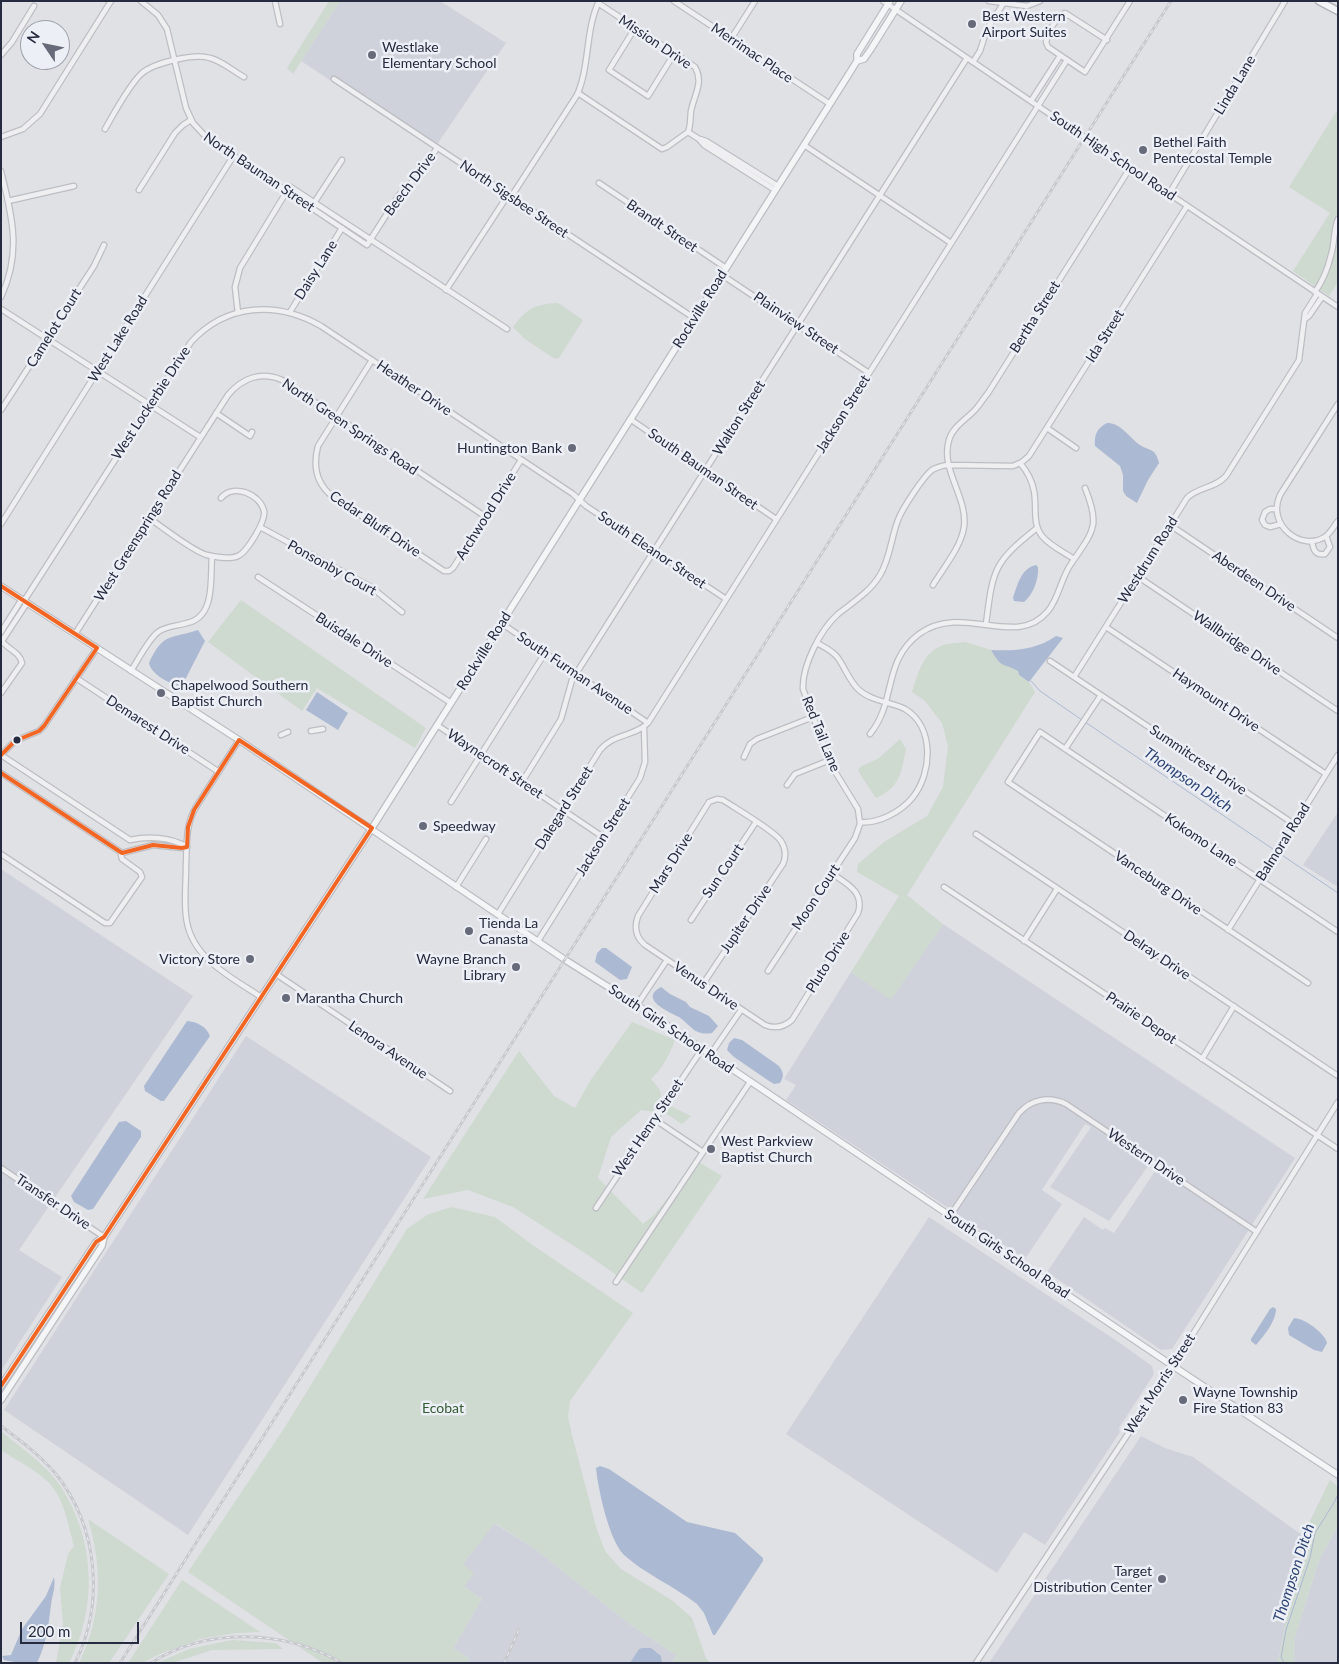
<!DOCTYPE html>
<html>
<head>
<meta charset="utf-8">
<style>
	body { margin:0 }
	#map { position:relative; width:1339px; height:1664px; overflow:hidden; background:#e0e1e5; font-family:Lato,sans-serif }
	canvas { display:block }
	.frame { position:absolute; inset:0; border:2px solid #262b3f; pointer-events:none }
	.north { position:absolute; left:20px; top:20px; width:50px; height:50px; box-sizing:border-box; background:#eceff5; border:1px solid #9da1ac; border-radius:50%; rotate:304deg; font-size:14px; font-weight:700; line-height:20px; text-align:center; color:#262b3f }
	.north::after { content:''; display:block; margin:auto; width:18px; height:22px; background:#676b79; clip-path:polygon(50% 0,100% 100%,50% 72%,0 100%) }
	.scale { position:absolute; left:20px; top:1622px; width:119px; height:22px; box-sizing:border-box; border:2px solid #262b3f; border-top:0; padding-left:6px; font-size:15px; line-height:18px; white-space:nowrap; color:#262b3f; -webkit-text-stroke:4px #eceff5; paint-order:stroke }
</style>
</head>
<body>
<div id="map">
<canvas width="1339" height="1664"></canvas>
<div class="frame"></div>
<div class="north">N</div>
<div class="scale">200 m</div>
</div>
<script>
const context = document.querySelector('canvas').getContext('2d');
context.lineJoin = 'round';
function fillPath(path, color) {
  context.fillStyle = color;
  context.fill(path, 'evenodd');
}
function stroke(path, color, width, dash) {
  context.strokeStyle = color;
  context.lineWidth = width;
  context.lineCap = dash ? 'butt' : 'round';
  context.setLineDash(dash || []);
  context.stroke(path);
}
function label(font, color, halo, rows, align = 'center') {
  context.font = font + ' Lato,sans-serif';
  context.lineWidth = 5;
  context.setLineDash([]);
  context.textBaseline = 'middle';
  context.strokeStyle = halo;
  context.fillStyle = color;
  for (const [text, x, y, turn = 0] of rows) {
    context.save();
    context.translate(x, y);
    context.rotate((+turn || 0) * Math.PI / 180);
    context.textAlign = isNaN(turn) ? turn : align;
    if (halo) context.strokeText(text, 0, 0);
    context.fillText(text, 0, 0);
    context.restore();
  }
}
fillPath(new Path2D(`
	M340,1H440L506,43L434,149L301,61Z
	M1338,812V887L1303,865Z
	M1,869L193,996L19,1250L62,1277L1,1371Z
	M943,924L1295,1158L1172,1349L1161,1350L1047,1272L1084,1217L1103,1230L1105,1228L1114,1233L1155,1171L1148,1166L1109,1221L1050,1187L1091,1127L1085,1124L1042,1190L1062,1204L1025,1259L786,1100L796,1085L784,1079L851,972L891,999Z
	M246,1036L431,1157L188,1535L4,1410Z
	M929,1217L1120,1343L1152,1366L1154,1374L1119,1428L1120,1432L1045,1545L1024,1532L997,1573L786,1434Z
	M1141,1436L1165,1448L1193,1457L1302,1535L1278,1663H989Z
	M494,1523L535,1549L631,1625L676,1655L672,1663H466L469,1658L453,1648L482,1599L464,1587L463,1564Z
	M1338,1526V1663H1294L1295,1637L1319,1560Z`), '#d0d2db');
fillPath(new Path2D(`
	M329,1H340L293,74L287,68Z
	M1338,109V282L1329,296L1293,271L1330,213L1289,187Z
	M558,303L583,320L559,358L555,359L525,339L513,327C526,309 535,304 558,303Z
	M241,600L426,728L415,748L317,688L302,711L208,642Z
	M965,642L991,650C1002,669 1001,662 1018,671L1019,675L1029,682L1035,692L907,895L943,924L891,1000L851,972L899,896L857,872L858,864L884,842L927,816L943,787L948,746L942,723L924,700L912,692C918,674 922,654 941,646C948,643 958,643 965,642Z
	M900,739L906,749C901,774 900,787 876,798L858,771L860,767L879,758Z
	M632,1022L675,1040C670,1054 662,1069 651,1079L660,1090L662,1102L691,1116L682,1124L667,1114L641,1110L611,1137L598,1178L643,1224L655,1214L697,1161L722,1176L642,1293L588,1255L513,1207L468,1190L423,1199L519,1051L554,1096L575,1108L590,1081Z
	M451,1207L495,1217L534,1246L633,1313L570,1401L568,1417L572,1435L597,1530L605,1551L621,1569L673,1601L692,1618L706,1658L710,1663H672L676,1655L631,1625L535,1549L495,1523L463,1564L474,1573L464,1587L482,1599L453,1648L469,1658L466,1663H323L188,1572L285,1427L407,1229L427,1215Z
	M2,1432C22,1449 47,1465 61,1487C95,1540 98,1607 69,1663H56L63,1624L60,1588L68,1554L74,1546C68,1525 64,1496 47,1481C34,1469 16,1460 1,1450Z
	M1330,1480L1338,1487V1526L1319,1560L1295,1637L1294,1663H1278L1301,1539Z
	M88,1519L169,1574L109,1663H79C102,1617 103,1568 88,1519Z
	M182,1580L260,1632L236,1633L200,1639L162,1653L142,1663H128Z
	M232,1640L276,1643L283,1649L212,1650L172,1663H157L189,1649Z`), '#ced9cf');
fillPath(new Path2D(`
	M1107,423C1120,422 1130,438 1140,445C1144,448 1150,449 1154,452C1157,456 1158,459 1159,463L1148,480L1137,503L1126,496L1123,491V475L1120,466L1095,446C1094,435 1097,428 1107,423Z
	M1036,565L1038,567C1039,579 1033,595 1024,602L1014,601L1013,598C1017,586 1021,568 1036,565Z
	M198,630L205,641L186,678L179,686C168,683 151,674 149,663C163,632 171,639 198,630Z
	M1056,636L1063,638L1029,682L1019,675L1018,671C1001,662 1002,669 991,650C1015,651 1036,650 1056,636Z
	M317,692L348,713L338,730L306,710Z
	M602,948H606L632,967L627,979L620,980L595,962L597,953Z
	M661,987L670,994L686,1002L690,1007L709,1016L718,1026L712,1033C694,1036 692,1026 679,1017C669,1012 638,999 661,987Z
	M187,1021C197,1022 206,1026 210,1036L164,1101H161L145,1091L144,1086Z
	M734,1038L742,1040L779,1066C784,1073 784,1076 780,1083L774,1084L769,1081L734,1057L727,1050L729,1043Z
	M126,1121L141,1131V1137L93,1209L88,1210L74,1202L71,1196L119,1122Z
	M1273,1307L1276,1309C1276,1321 1264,1336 1256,1345L1251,1341V1339L1270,1309Z
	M1294,1318C1304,1318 1325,1333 1327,1343L1322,1352L1314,1350L1289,1335L1288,1328Z
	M600,1466L609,1469L687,1522L735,1533L763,1558V1561L715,1635H713L704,1613L697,1604C674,1586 645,1574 624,1555C609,1540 598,1489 596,1468Z
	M54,1577C56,1588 52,1595 51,1605C48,1628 47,1641 37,1663H20L4,1660L2,1656L11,1655L22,1629L46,1596Z
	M642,1648H651L661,1656L662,1663H630L639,1649Z`), '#acb9d2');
stroke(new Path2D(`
	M1031,681L1040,691L1082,720
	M1085,722L1338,893
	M1284,1663L1281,1657L1286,1630L1310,1558L1315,1533L1335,1501L1338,1494`), '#acb9d2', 1);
const minor = new Path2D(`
	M141,1L158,15L167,29L186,108L193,123L206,137L367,245L399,195L420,174L437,148
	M275,1L280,24
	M674,1L830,104
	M883,1L1063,123
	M989,1L1027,6L1040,1
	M598,3L695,67C704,83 694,95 691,111C690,118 691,125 688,132
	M635,28L609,70L648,96L674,54
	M731,39L755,1
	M1107,40L1065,13C1055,18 1049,32 1046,42L1048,47L1085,72L1130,1
	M1,55L12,42L34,6
	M973,62L980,51L987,29L1003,4
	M334,79L694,318
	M578,93L662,149L667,147L688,132
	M1031,101L1060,56
	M105,129C115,112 127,88 141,74C153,63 194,53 210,58C222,61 233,71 244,77
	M688,132L699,139L704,145L775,190
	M1,137L23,129L40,114L111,1
	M700,139L706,141L778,186
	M804,145L951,243
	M1101,148L1338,307
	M1,171C12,217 22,252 1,297
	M599,183L726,268
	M289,186L507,329
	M139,190L175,133L183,125L191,120
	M1169,194L1285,1
	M8,201L74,186
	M314,203L342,160
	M722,275L869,373
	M446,290L506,198L513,194L577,95C590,66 585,31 599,1
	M1315,292C1322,282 1328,268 1331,255C1335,243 1333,231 1338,219
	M1,309L200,437
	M290,312L342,228
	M238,313L235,287L240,268L287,191H289
	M1305,319L1309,316L1322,297
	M372,360L318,446C313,465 316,483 332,496L444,571H449L453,568L521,460
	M1338,404L1280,495C1266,525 1302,553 1326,536C1331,532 1334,526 1338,521
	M1,410L94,266L104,245
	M216,413L250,436L252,432
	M630,419L776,519
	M1047,428L1076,448
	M1020,463C1027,471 1032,480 1034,491C1037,505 1032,524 1042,536C1050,546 1064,552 1074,559
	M1276,509H1270L1265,512L1262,520L1265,525L1270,527L1281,524
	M149,518C162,527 194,552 207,555C216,557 230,560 238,556C247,552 266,521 264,511C260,494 234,483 221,498
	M1,524L234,155
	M1170,525L1338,638
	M260,527L371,587L402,612
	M1312,541C1313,549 1315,556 1325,554L1330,547L1326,536
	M1137,576L1338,711
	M258,577L451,703
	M933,585C944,567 961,547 964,527C968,497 940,470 949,440C952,428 965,420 974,411C979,406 983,399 988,393L1130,168
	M24,601L191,342C227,303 277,301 321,326L573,494L586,506L726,599
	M501,623L648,723
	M986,624C993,569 993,563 1037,528
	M1106,627L1326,774
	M1,632L22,599
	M75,634L228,395C242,378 261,371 282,380L486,517
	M1,640C7,649 20,652 22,663L1,693
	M2,641L27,603
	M817,643C824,647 833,651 838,658C845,668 850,682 859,690C871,701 891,702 905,709C935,727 932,773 913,797C901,812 878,824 860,822
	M1050,661L1294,824
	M131,671C138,660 148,640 158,632C166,626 178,626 187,623C216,617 210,578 212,556
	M1074,677L1187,498C1198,487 1216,488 1226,476L1299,360L1305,313L1317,294
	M76,678L219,772
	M437,725L603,837
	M311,731L323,729
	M870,734C897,701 882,662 919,634C962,602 1016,650 1048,611C1059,598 1061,578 1071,564C1093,531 1101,527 1085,488
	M281,735L288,732
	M239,740L196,807C185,825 187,846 186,866C186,883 184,900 186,916C190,958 230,976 261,997
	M1065,749L1101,695
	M1,755L130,840C148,836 171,837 187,847
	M1,755L15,741L39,731L44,726L97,648
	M744,757L750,744L757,739L813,717
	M1,773L122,853
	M522,782L561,719L572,680L967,58
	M787,785L795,774L830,760
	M451,802L545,653
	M976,834L1338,1076
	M122,853L153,845L182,848L187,847
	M1,854L105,923H110L142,877L140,872L122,859L121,855L122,853
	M456,887L486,839
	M944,887L1338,1149
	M498,914L600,750C614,733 634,737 648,723L1067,60
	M691,920L756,822
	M1228,930L1338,755
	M538,941L640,778L645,762L644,727
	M1024,941L1057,889
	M768,971L855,838L860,824L858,809L831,765L803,689C802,666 820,630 838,614C853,602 870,592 880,575C890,559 891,538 898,520C902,509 923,477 932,470C937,467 941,466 947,465L1013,466L1022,462L1029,456L1187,206
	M276,974L450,1091
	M1308,983L1008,782L1040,732L1338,932
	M703,984L783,864C786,857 786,849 781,841C775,831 735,808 723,800L717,799L709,802L638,916C634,927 635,936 644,944L645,945L765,1025C775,1029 784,1027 792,1020L858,913C865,892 846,883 831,873
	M637,1005L667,960
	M710,1055L741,1010
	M1202,1059L1234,1006
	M654,1119L703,1152
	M1,1168L104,1237
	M596,1208L702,1049
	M950,1216L1019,1113C1032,1099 1049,1096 1066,1104L1257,1232
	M616,1282L750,1082
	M976,1663L1173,1366L1338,1102`);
const major = new Path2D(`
	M857,61L864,59L871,49L901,1
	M1,586L239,740L567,961L637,1005L1173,1366L1338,1475
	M1,1386L96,1242L104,1237
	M1,1400L102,1246L104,1237L372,828L847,77L857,61V54L890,1`);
const highway = new Path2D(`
	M1319,1L1338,11`);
stroke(minor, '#bdbec3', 7);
stroke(major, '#bcbec3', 8);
stroke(highway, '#b2b4ba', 9);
stroke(minor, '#efeff2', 4.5);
stroke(major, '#f4f5f6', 5.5);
stroke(highway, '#f4f5f6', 6);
const rail = new Path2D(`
	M1,1426C21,1441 40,1455 56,1474C98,1527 105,1603 75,1663
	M120,1663L1171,1
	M151,1663C208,1626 285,1630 342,1663
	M504,1663L519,1630`);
stroke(rail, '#c8c9cd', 3);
stroke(rail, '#eceff5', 1, [4]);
const minorBridge = new Path2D(`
	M1063,123L1101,148`);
stroke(minorBridge, '#bdbec3', 7, []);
stroke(minorBridge, '#efeff2', 4.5);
stroke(new Path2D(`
	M1,586L97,648L44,726L39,731L15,741L1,755
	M1,773L122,853L153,845L182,848L187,847L188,827L194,810L239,740L372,828L104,1237L96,1242L1,1386`), '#f26522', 4);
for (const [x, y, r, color] of [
	[972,24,5,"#676b79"],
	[372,55,5,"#676b79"],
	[1143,150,5,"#676b79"],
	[572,448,5,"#676b79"],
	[161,693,5,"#676b79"],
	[17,740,4.5,"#262b3f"],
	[423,826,5,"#676b79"],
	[469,931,5,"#676b79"],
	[250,959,5,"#676b79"],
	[516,967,5,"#676b79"],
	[286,998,5,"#676b79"],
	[711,1149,5,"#676b79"],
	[1183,1400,5,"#676b79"],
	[1162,1579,5,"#676b79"]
]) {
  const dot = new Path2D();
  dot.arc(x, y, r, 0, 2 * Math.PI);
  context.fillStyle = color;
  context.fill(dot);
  stroke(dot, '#eceff5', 2);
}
label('14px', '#262b3f', '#eceff5', [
	["Best Western",982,16],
	["Airport Suites",982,32],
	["Westlake",382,47],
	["Elementary School",382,63],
	["Bethel Faith",1153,142],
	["Pentecostal Temple",1153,158],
	["Huntington Bank",562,448,"right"],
	["Chapelwood Southern",171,685],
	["Baptist Church",171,701],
	["Speedway",433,826],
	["Tienda La",479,923],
	["Canasta",479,939],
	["Victory Store",240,959,"right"],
	["Wayne Branch",506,959,"right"],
	["Library",506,975,"right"],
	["Marantha Church",296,998],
	["West Parkview",721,1141],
	["Baptist Church",721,1157],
	["Wayne Township",1193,1392],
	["Fire Station 83",1193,1408],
	["Target",1152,1571,"right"],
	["Distribution Center",1152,1587,"right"]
], 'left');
label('14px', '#262b3f', '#eceff5', [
	["Mission Drive",655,42,34],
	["Merrimac Place",752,53,34],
	["Linda Lane",1235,85,-59],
	["South High School Road",1113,156,34],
	["North Bauman Street",259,172,34],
	["Beech Drive",410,184,-53],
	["North Sigsbee Street",514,199,34],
	["Brandt Street",662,226,34],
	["Daisy Lane",316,270,-58],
	["Rockville Road",700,309,-58],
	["Bertha Street",1035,317,-58],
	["Plainview Street",796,323,34],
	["Camelot Court",54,328,-58],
	["Ida Street",1105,336,-58],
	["West Lake Road",118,339,-58],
	["Heather Drive",414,388,34],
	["West Lockerbie Drive",151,403,-57],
	["Jackson Street",843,414,-58],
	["Walton Street",739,418,-58],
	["North Green Springs Road",350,427,34],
	["South Bauman Street",703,469,35],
	["Archwood Drive",486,516,-58],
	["Cedar Bluff Drive",375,524,34],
	["West Greensprings Road",138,536,-58],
	["South Eleanor Street",652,550,34],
	["Westdrum Road",1148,560,-58],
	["Ponsonby Court",332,568,29],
	["Aberdeen Drive",1254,581,34],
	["Buisdale Drive",354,640,33],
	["Wallbridge Drive",1237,643,34],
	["Rockville Road",484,651,-58],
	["South Furman Avenue",575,673,34],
	["Haymount Drive",1216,700,34],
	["Demarest Drive",148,725,33],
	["Red Tail Lane",821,734,68],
	["Summitcrest Drive",1198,760,34],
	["Waynecroft Street",495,764,34],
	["Dalegard Street",564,808,-58],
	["Jackson Street",603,837,-58],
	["Kokomo Lane",1201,840,34],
	["Balmoral Road",1283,842,-58],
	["Mars Drive",671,863,-58],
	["Sun Court",723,871,-56],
	["Vanceburg Drive",1158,883,34],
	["Moon Court",816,897,-57],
	["Jupiter Drive",746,919,-56],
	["Delray Drive",1157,955,34],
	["Pluto Drive",828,962,-58],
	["Venus Drive",706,986,34],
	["Prairie Depot",1141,1018,34],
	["South Girls School Road",671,1029,34],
	["Lenora Avenue",388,1050,34],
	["West Henry Street",648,1128,-56],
	["Western Drive",1146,1157,34],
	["Transfer Drive",53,1202,34],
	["South Girls School Road",1007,1254,34],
	["West Morris Street",1160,1384,-57]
]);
label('14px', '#345b32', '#eceff5', [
	["Ecobat",443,1408]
]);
label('italic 15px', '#2e4475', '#eceff5', [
	["Thompson Ditch",1188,780,34],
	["Thompson Ditch",1294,1573,-72]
]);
</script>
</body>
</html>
